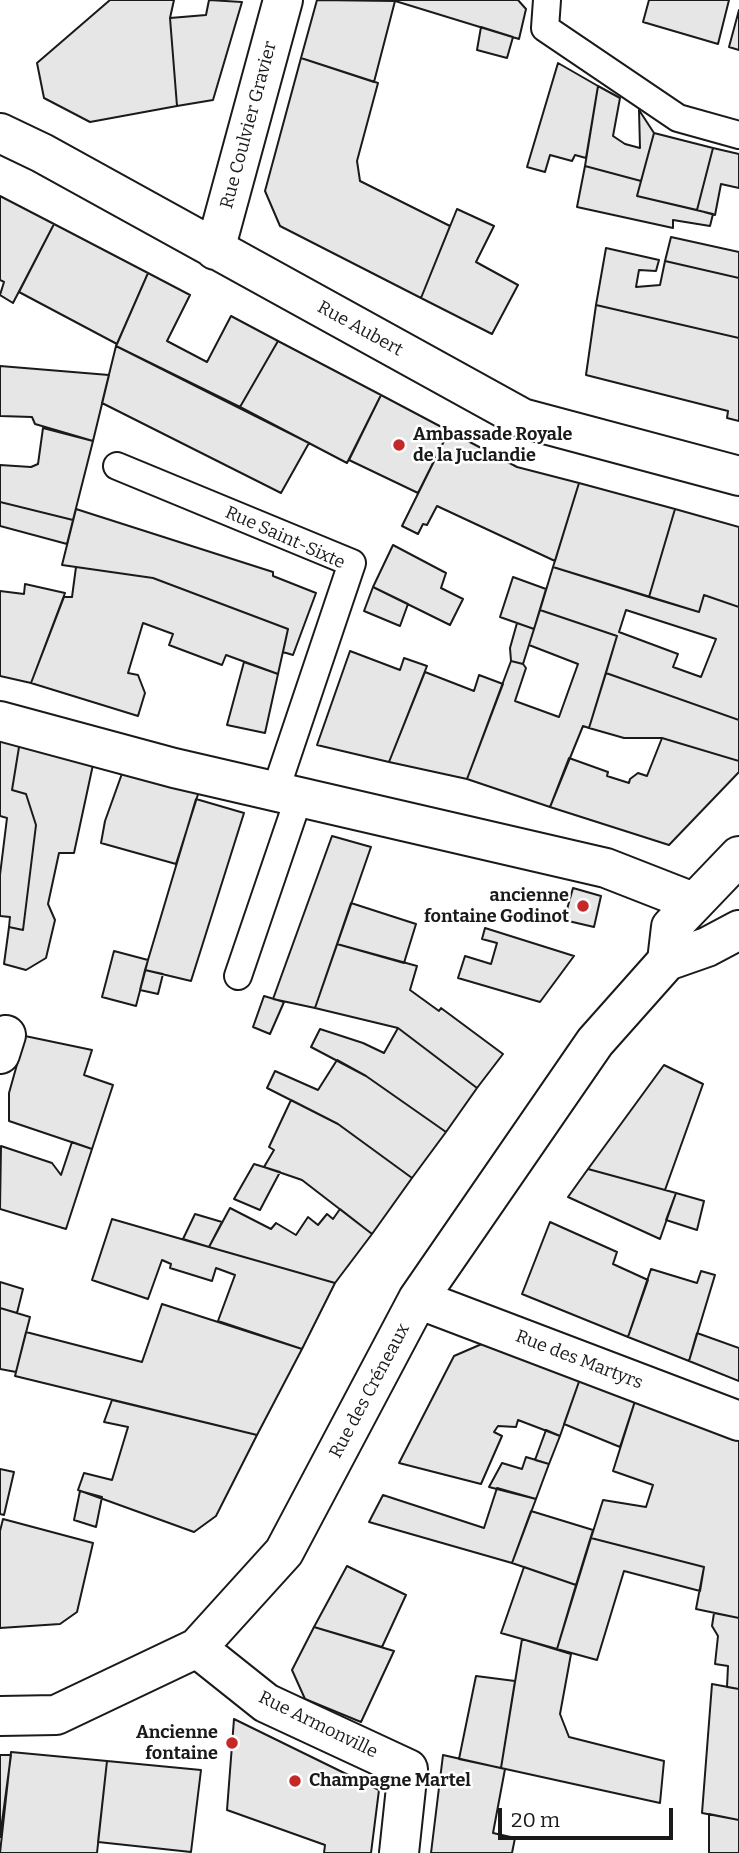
<!DOCTYPE html>
<html>
<head>
<meta charset="utf-8">
<style>
	body { margin:0 }
	#map { position:relative; width:739px; height:1853px; overflow:hidden; background:#fff; font-family:Bitter,serif }
	canvas { display:block }
	.scale { position:absolute; left:498px; top:1808px; width:175px; height:32px; box-sizing:border-box; border:4px solid #1a1a1a; border-top:0; padding-left:9px; font-size:21px; line-height:24px; white-space:nowrap; color:#1a1a1a; -webkit-text-stroke:5px #fff; paint-order:stroke }
</style>
</head>
<body>
<div id="map">
<canvas width="739" height="1853"></canvas>
<div class="scale">20 m</div>
</div>
<script>
const context = document.querySelector('canvas').getContext('2d');
context.lineJoin = 'round';
function fillPath(path, color) {
  context.fillStyle = color;
  context.fill(path, 'evenodd');
}
function stroke(path, color, width, dash) {
  context.strokeStyle = color;
  context.lineWidth = width;
  context.lineCap = dash ? 'butt' : 'round';
  context.setLineDash(dash || []);
  context.stroke(path);
}
function label(font, color, halo, rows, align = 'center') {
  context.font = font + ' Bitter,serif';
  context.lineWidth = 5;
  context.setLineDash([]);
  context.textBaseline = 'middle';
  context.strokeStyle = halo;
  context.fillStyle = color;
  for (const [text, x, y, turn = 0] of rows) {
    context.save();
    context.translate(x, y);
    context.rotate((+turn || 0) * Math.PI / 180);
    context.textAlign = isNaN(turn) ? turn : align;
    if (halo) context.strokeText(text, 0, 0);
    context.fillText(text, 0, 0);
    context.restore();
  }
}
const building = new Path2D(`
	M110,0H174L170,18L177,106L90,122L44,98L37,63Z
	M209,0L242,2L213,100L177,106L170,18L206,15Z
	M317,0L395,1L374,82L301,58Z
	M392,0H518L526,9L519,39Z
	M649,0H729L718,44L643,22Z
	M739,10V50L729,47Z
	M481,27L513,37L507,58L477,50Z
	M301,58L378,83L357,161L360,181L450,226L421,298L280,226L265,191Z
	M558,63L598,86L586,158L575,155L572,161L550,155L545,172L527,167Z
	M598,86L620,98L613,136L625,144L640,148L639,110L654,133L641,181L585,166Z
	M654,133L713,148L697,210L637,196Z
	M713,148L739,154V188L721,184L715,215L697,210Z
	M585,166L641,181L637,196L713,214L710,226L673,220V228L577,207Z
	M0,196L54,224L13,303L0,295L4,282L0,280Z
	M457,209L494,226L476,262L518,285L492,334L421,298Z
	M54,224L148,273L117,344L19,292Z
	M671,237L739,252V278L665,261Z
	M606,248L659,260L656,271L639,270L636,287L660,285L665,261L739,278V338L596,305Z
	M148,273L190,295L167,341L207,362L231,316L278,341L240,407L116,346Z
	M596,305L739,338V421L727,418L728,411L586,375Z
	M278,341L381,395L347,463L240,407Z
	M116,346L309,443L281,493L102,403Z
	M0,366L109,375L93,441L35,424L32,417L0,416Z
	M381,395L449,431L418,493L349,460Z
	M43,428L93,441L73,520L0,502V465L31,467L38,464Z
	M449,431L517,467L579,483L555,561L437,506L427,525L423,524L418,534L402,526Z
	M579,483L675,509L649,597L553,567Z
	M0,502L73,520L67,544L0,526Z
	M76,509L273,572V576L316,593L293,655L283,652L288,629L153,578L62,565Z
	M675,509L739,527V607L704,595L699,612L649,597Z
	M393,545L446,573L441,588L463,599L450,625L373,587Z
	M76,567L153,578L288,629L278,674L226,655L222,665L169,645L173,634L143,623L128,673L138,675L145,693L138,716L31,683L64,597H72Z
	M553,567L699,612L704,595L739,607V720L606,673L617,636L540,610ZM626,610L716,639L701,677L673,667L678,654L619,632Z
	M513,577L546,589L534,629L500,617Z
	M25,584L65,593L31,683L0,676V591L24,594Z
	M373,587L408,604L400,626L364,611Z
	M540,610L617,636L589,728L583,726L550,807L467,779L511,661L523,664L526,668L515,701L559,717L578,664L529,645Z
	M517,623L534,629L523,664L511,661L510,648Z
	M350,651L400,670L404,658L427,666L389,762L317,745Z
	M244,662L278,674L265,733L227,725Z
	M425,672L474,691L479,675L503,684L467,779L389,762Z
	M606,673L739,720V761L662,738H624L589,728Z
	M0,737L20,741L12,790L26,794L36,825L23,930L9,927L10,917L0,916V875L7,818L0,816Z
	M662,738L739,761V772L669,845L550,807L569,758L608,772L607,776L629,783L630,779L638,773L647,776Z
	M20,741L94,760L74,853H59L48,904L55,920L46,958L26,970L4,964L9,927L23,930L36,825L26,794L12,790Z
	M124,768L200,788L176,864L101,843L105,821Z
	M196,799L244,813L191,981L145,970Z
	M332,836L371,847L315,1008L273,999Z
	M573,888L601,896L594,927L564,920Z
	M351,903L416,924L404,963L337,944Z
	M485,928L574,956L540,1002L458,978L465,956L491,964L497,943L482,939Z
	M337,944L417,966L410,990L439,1011L441,1008L503,1054L477,1088L398,1028L315,1008Z
	M114,951L148,960L136,1006L102,997Z
	M145,970L163,974L158,994L140,990Z
	M264,996L284,1002L270,1034L253,1027Z
	M398,1028L477,1088L446,1132L366,1076L311,1047L320,1029L363,1043L384,1053Z
	M25,1036L92,1050L84,1075L113,1085L92,1149L9,1121V1093Z
	M337,1060L366,1076L446,1132L412,1178L338,1124L267,1088L275,1071L318,1090Z
	M664,1065L703,1084L665,1190L588,1169Z
	M291,1100L338,1124L412,1178L372,1234L302,1180L264,1167L274,1150L269,1147Z
	M72,1142L92,1149L66,1229L0,1209L1,1146L52,1163L61,1175Z
	M254,1164L280,1172L260,1210L234,1199Z
	M588,1169L676,1193L660,1239L568,1197Z
	M676,1193L704,1201L697,1230L666,1220Z
	M230,1208L271,1229L276,1223L296,1235L308,1217L318,1225L327,1214L333,1219L340,1209L372,1234L335,1283L209,1247Z
	M195,1214L222,1222L209,1247L183,1239Z
	M112,1219L209,1247L335,1283L302,1349L218,1321L235,1275L216,1268L212,1281L170,1268L171,1264L162,1260L148,1299L92,1280Z
	M550,1222L617,1252L613,1264L648,1280L628,1337L522,1294Z
	M651,1269L697,1283L701,1271L715,1275L689,1361L628,1337Z
	M0,1282L23,1289L17,1313L0,1308Z
	M162,1304L302,1349L257,1435L15,1376L26,1332L142,1362Z
	M0,1308L30,1317L16,1372L0,1369Z
	M697,1333L739,1348V1381L689,1361Z
	M491,1340L581,1376L560,1436L518,1420L516,1427L498,1426L494,1432L502,1436L481,1484L399,1463L454,1356Z
	M581,1376L636,1398L620,1447L564,1424Z
	M636,1398L739,1439V1618L696,1609L704,1567L591,1538L603,1500L646,1507L653,1485L613,1471Z
	M112,1400L257,1435L216,1516L194,1532L78,1490L84,1473L112,1480L128,1427L104,1422Z
	M546,1430L560,1436L549,1464L535,1460Z
	M526,1457L549,1464L536,1499L489,1487L502,1463L522,1469Z
	M0,1469L14,1472L4,1515L0,1514Z
	M497,1488L536,1499L512,1563L369,1522L383,1495L484,1528Z
	M80,1491L102,1497L96,1527L74,1520Z
	M531,1511L593,1530L576,1585L512,1563Z
	M3,1519L93,1543L77,1612L60,1624L0,1628V1531Z
	M591,1538L704,1567L700,1591L624,1571L597,1660L557,1649Z
	M347,1566L406,1595L382,1647L314,1627Z
	M524,1567L576,1585L557,1649L501,1633Z
	M714,1613L739,1618V1689L727,1687L728,1666L715,1664L718,1636L712,1626Z
	M314,1627L394,1651L361,1722L305,1699L292,1670Z
	M522,1639L571,1654L560,1714L569,1737L664,1761L660,1803L501,1768Z
	M476,1676L515,1681L501,1768L459,1759Z
	M712,1684L739,1689V1820L702,1813Z
	M234,1719L379,1790L371,1853H324L325,1845L227,1810Z
	M11,1752L107,1761L97,1853H0Z
	M0,1755H11L0,1837Z
	M443,1755L505,1769L493,1833L515,1838L512,1853H431Z
	M107,1761L201,1770L191,1852L98,1842Z
	M709,1814L739,1820V1853H709Z`);
fillPath(building, '#e6e6e6');
stroke(building, '#1a1a1a', 2);
const lane = new Path2D(`
	M547,0L545,28L678,118L739,135
	M117,466L352,563L275,792
	M238,976L299,797`);
const street = new Path2D(`
	M0,133L42,153L522,418L739,476
	M215,250L283,0
	M0,721L174,768L606,868L693,902
	M667,961L671,927L739,856
	M0,1054L6,1035
	M418,1299L739,1421
	M197,1648L266,1703L408,1769L399,1853
	M0,1716L56,1715L197,1648L284,1552L418,1299L595,1042L667,961L707,947L739,930`);
stroke(lane, '#1a1a1a', 30);
stroke(street, '#1a1a1a', 42);
stroke(lane, '#fff', 26);
stroke(street, '#fff', 38);
for (const [x, y, r, color] of [
	[399,445,7,"#c62828"],
	[583,906,7,"#c62828"],
	[232,1743,7,"#c62828"],
	[295,1781,7,"#c62828"]
]) {
  const dot = new Path2D();
  dot.arc(x, y, r, 0, 2 * Math.PI);
  context.fillStyle = color;
  context.fill(dot);
  stroke(dot, '#fff', 2.5);
}
label('18px', '#1a1a1a', '#fff', [
	["Rue Coulvier Gravier",249,125,-75],
	["Rue Aubert",360,329,29],
	["Rue Saint-Sixte",285,538,24],
	["Rue des Martyrs",579,1360,21],
	["Rue des Créneaux",370,1391,-62],
	["Rue Armonville",318,1725,26]
]);
label('bold 18px', '#1a1a1a', '#fff', [
	["Ambassade Royale",413,435],
	["de la Juclandie",413,456],
	["ancienne",569,896,"right"],
	["fontaine Godinot",569,917,"right"],
	["Ancienne",218,1733,"right"],
	["fontaine",218,1754,"right"],
	["Champagne Martel",309,1781]
], 'left');
</script>
</body>
</html>
